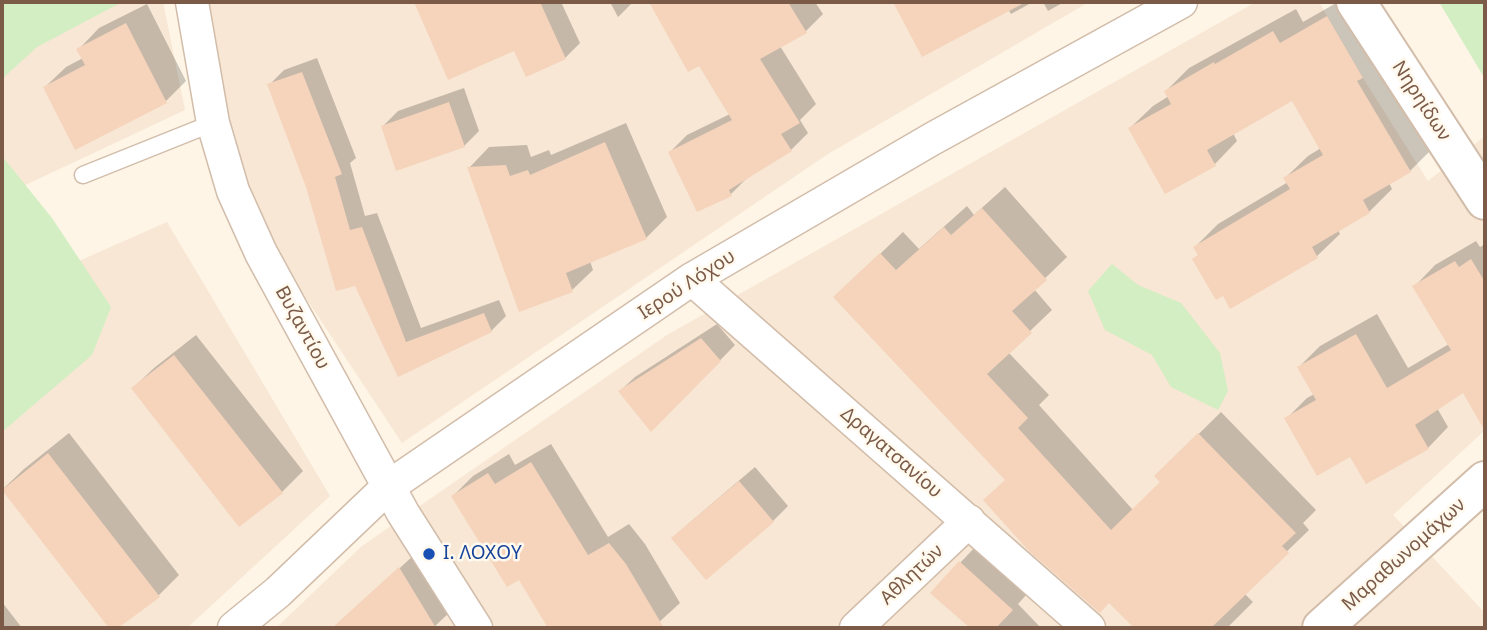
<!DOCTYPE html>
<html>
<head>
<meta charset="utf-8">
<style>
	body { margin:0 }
	#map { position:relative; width:1487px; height:630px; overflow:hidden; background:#fef5e6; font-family:"Noto Sans",sans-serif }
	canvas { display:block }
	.frame { position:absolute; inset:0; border:4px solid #7b5b48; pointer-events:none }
</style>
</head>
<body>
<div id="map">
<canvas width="1487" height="630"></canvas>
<div class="frame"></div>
</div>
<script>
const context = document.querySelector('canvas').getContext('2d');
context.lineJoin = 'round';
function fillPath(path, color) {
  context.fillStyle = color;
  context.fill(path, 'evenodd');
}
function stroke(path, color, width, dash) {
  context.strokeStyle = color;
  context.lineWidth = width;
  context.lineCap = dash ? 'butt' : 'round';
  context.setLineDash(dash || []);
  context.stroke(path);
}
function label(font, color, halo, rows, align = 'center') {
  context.font = font + ' "Noto Sans",sans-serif';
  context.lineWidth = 5;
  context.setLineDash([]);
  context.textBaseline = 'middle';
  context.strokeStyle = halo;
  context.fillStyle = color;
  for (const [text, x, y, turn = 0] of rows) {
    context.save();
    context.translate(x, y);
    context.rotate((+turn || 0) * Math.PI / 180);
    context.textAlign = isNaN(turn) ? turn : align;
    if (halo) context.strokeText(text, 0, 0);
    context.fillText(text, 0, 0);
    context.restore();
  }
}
fillPath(new Path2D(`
	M2,2H163L185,110L2,196Z
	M204,2H1089L828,154L402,443L225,176Z
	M1256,2H1319L1363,78L1428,181L1485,136V430L1393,515L1485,613V628H276L362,546L667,335Z
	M167,222L330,496L187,628H2V295Z`), '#f7e7d4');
fillPath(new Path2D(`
	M2,2H122L37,47L2,79Z
	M1439,2H1485V79Z
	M2,156L52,218L111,307L92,355L2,432Z
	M1112,264L1138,285L1181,303L1220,353L1228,391L1218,410L1171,387L1152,355L1105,330L1088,291Z`), '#d3eec3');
fillPath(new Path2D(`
	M423,2H561L580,43L565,58L515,49L418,7Z
	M610,2H633L618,17Z
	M651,2H815L823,14L806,31L780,46L816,104L800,120L808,133L791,150L748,177L731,194L670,152L687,135L730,114L699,64L688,70Z
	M895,2H1033L1011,14L1008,9L923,55Z
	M1043,2H1064L1048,11Z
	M1338,2L1433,148L1410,171L1389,183L1392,189L1369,212L1338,230L1340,234L1317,256L1231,307L1195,247L1218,224L1288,182L1285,178L1308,156L1321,148L1293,99L1233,133L1237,141L1215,164L1130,128L1153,106L1169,96L1166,91L1189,68L1296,9L1303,22Z
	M147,4L186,81L166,101L45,87L66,67L83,58L79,49L99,28Z
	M317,58L356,158L350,163L365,216L377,213L421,328L499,300L506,316L491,331L399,375L308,187L269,85L284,70Z
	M464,88L479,131L464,146L383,126L398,111Z
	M626,123L667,217L646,238L590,261L593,270L572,290L469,168L489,147L527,145L531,157L549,150L551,155Z
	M1005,187L1067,257L1034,289L1052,310L1008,352L1049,395L1039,405L1133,510L1162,482L1156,476L1221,412L1316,510L1303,523L1309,530L1244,593L1253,602L1227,628H1136L1109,601L1006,479L857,276L903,232L919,249L967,206L974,215Z
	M1476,241L1480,247L1485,244V396L1471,404L1463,390L1437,408L1448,427L1428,448L1351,455L1286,419L1307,398L1314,394L1299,367L1320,346L1377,314L1408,368L1449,344L1415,286L1435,265Z
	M717,324L735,345L652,430L620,391L635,377Z
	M196,335L303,471L282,492L240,525L133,388L154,368Z
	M69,433L179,575L159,595L116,628H112L3,489L24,469Z
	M551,444L608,537L629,524L645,544L680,603L657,624L661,628H550L520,577L453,496L473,476L509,454L515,465Z
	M755,467L788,506L773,521L688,524Z
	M976,546L1028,593L1018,604L1041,628H969L971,627L960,563Z
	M415,554L450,612L433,628H358L351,613Z
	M2,602L22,628H2Z`), '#0003');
fillPath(new Path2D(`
	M414,2H540L566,59L526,77L514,51L448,80Z
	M649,2H788L807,33L760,59L800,123L781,134L792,151L729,190L732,196L697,212L668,152L732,120L699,66L688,72Z
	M893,2H1026L922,57Z
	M1327,16L1363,78L1357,81L1411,172L1363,200L1370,213L1312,247L1318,258L1230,309L1223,296L1216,300L1192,259L1198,255L1193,247L1290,189L1283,178L1323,155L1292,101L1207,150L1216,166L1165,194L1128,128L1171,104L1164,91L1214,62L1215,64L1273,31L1280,43Z
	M126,23L167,103L75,150L43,87L85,65L76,49Z
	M302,72L342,174L335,177L350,230L362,227L406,342L484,313L492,332L398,377L355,286L336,291L306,187L267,84Z
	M449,102L465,147L396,171L381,126Z
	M605,142L647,239L566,273L573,292L519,312L467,167L506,165L510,176L528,170L530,175Z
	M982,208L1047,280L1012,311L1032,333L987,374L1028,418L1018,428L1111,530L1160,482L1154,476L1198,433L1296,533L1282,546L1289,553L1211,628H1134L1109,603L1100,613L1029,551L983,500L1005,480L833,297L880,253L896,270L944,227L951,235Z
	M1471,259L1485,282V431L1463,393L1415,425L1429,449L1366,484L1350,457L1317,476L1284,418L1316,400L1297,367L1356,334L1387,388L1451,350L1412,286L1455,261L1459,267Z
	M701,338L721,361L651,432L618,391Z
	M174,355L283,493L239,527L131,388Z
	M48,453L160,597L118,628H109L2,490Z
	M531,462L588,555L609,543L626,564L664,628H548L519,580L507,587L451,496L488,473L495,484Z
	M739,481L774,522L706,580L671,538Z
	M959,561L1013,610L996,628H970L930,593Z
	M399,567L436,628H332Z`), '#f6d3bb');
const service = new Path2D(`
	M83,175L213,123`);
const minor = new Path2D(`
	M192,2L213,123L233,191L261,253L403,513L476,628
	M692,279L1089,628
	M234,628L278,592L388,487L692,279L932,139L1181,2
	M856,628L969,521`);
const tertiary = new Path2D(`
	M1356,2L1485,200
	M1322,628L1485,481`);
stroke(service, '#d2bdaa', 19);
stroke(minor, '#d2bdaa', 35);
stroke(tertiary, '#d2bdaa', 42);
stroke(service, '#fff', 16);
stroke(minor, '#fff', 32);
stroke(tertiary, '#fff', 38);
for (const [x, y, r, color] of [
	[429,554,7,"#1a4fb4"]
]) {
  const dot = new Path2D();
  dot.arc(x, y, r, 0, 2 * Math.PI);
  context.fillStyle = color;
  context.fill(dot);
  stroke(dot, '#fff9ee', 2.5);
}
label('19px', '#7b5b48', '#fff9ee', [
	["Νηρηίδων",1421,101,57],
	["Ιερού Λόχου",687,285,-33],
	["Βυζαντίου",302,328,61],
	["Δραγατσανίου",891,453,41],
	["Μαραθωνομάχων",1404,555,-42],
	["Αθλητών",912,575,-43]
]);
label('19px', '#164399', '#fff9ee', [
	["Ι. ΛΟΧΟΥ",443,554]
], 'left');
</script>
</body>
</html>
